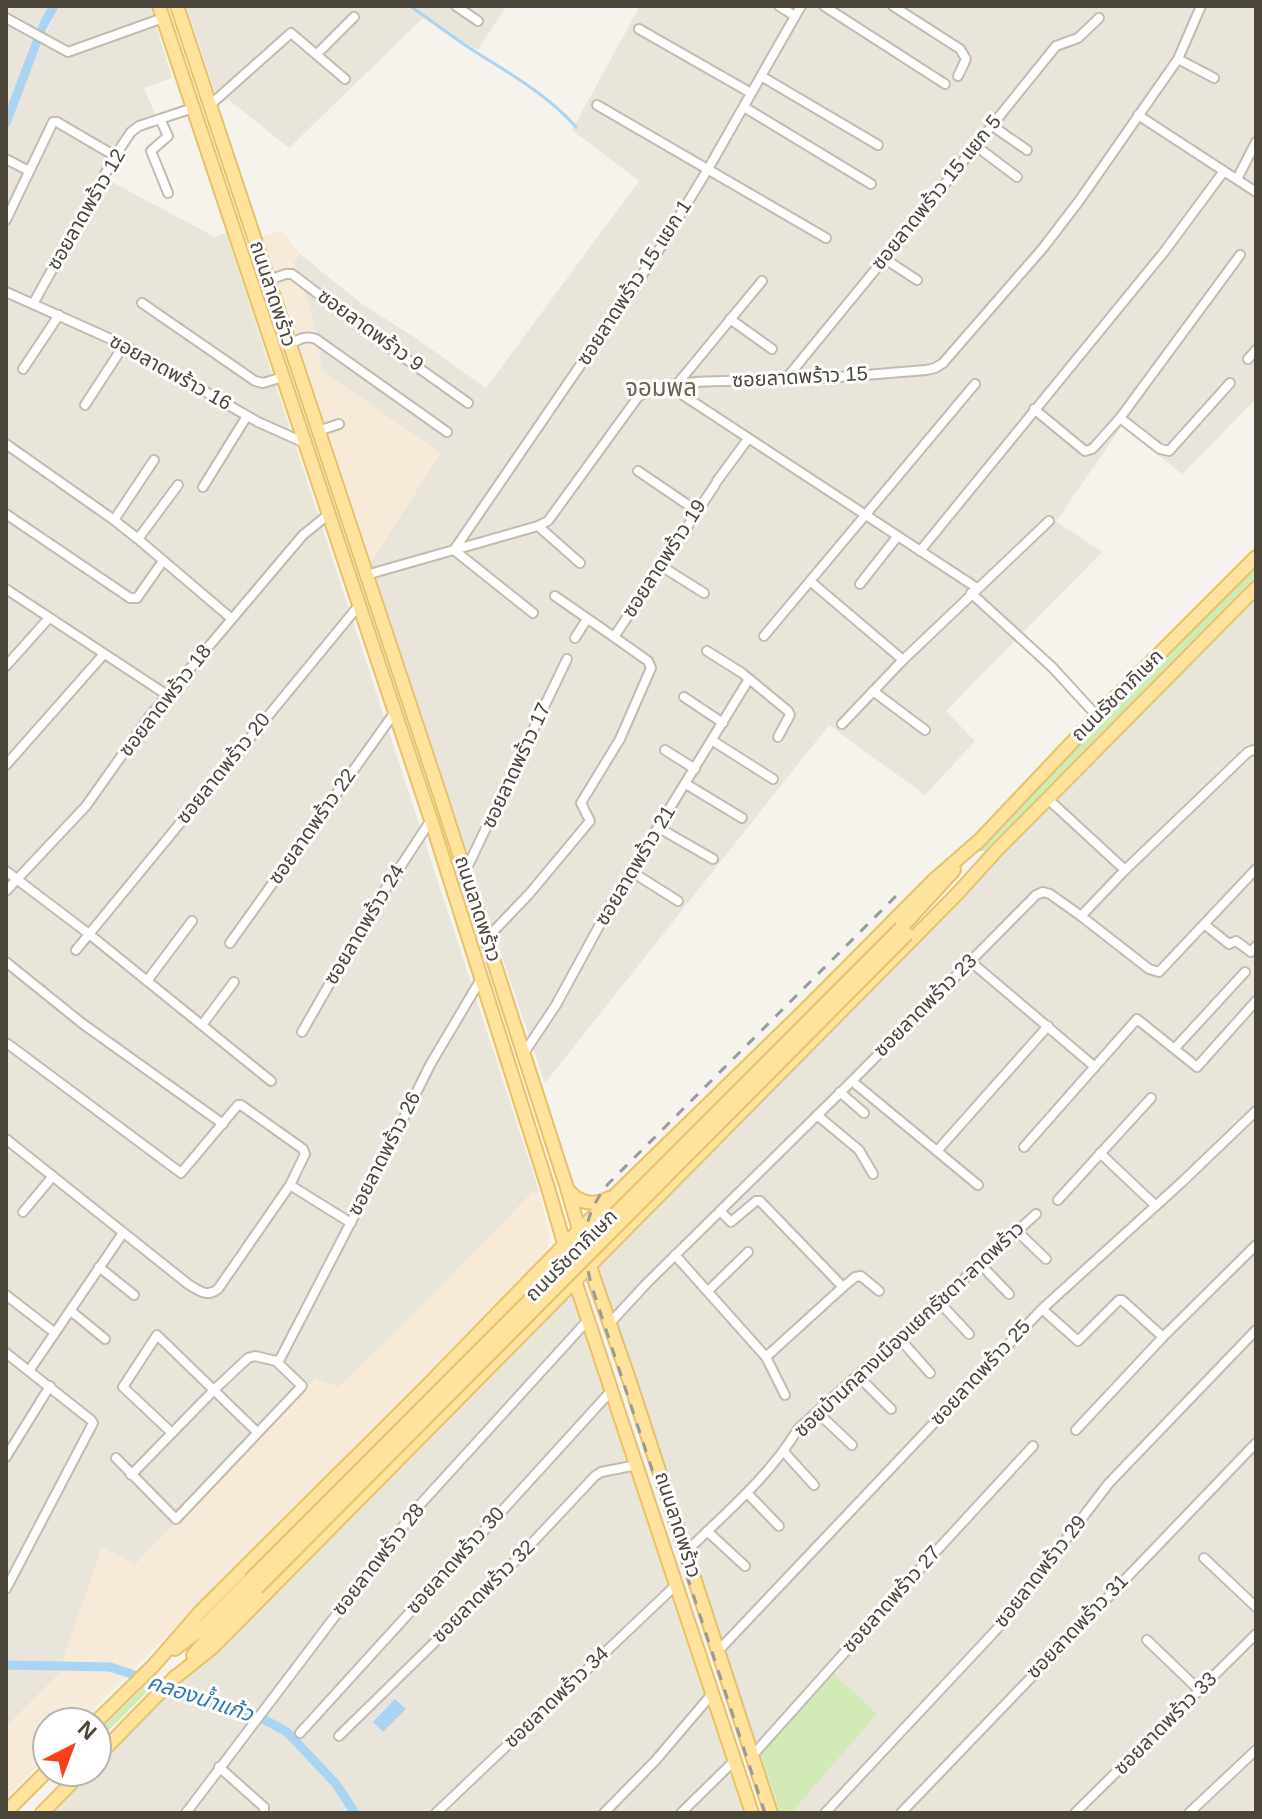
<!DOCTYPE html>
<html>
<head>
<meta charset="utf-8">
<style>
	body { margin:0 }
	#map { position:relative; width:1262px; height:1819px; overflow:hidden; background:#f6f3ec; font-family:Helvetica,sans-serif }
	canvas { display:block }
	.frame { position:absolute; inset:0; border:8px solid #4b4439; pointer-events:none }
	.north { position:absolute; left:32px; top:1707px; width:80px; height:80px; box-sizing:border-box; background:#fff; border:2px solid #b7b4b0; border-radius:50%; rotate:42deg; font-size:22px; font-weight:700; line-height:32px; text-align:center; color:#4b4439 }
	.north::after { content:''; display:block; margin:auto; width:28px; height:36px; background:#fc3f1d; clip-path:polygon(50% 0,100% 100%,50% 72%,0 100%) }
</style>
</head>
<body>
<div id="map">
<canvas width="1262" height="1819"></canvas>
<div class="frame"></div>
<div class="north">N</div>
</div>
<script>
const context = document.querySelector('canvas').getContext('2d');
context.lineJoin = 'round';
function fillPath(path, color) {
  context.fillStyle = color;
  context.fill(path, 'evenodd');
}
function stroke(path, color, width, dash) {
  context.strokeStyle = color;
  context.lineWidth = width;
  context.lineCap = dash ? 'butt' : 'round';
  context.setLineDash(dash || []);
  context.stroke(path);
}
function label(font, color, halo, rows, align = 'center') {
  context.font = font + ' Helvetica,"Noto Sans Thai",sans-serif';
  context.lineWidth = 6;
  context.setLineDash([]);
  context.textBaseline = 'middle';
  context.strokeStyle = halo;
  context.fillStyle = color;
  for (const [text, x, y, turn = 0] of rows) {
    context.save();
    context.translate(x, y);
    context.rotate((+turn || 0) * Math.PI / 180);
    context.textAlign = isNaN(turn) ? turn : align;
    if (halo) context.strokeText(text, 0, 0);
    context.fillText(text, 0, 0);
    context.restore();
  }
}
fillPath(new Path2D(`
	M6,6H53L6,115Z
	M58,6H150L172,78L144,88L155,114L136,121L114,148L120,160L110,181L215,237L226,233L539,1191L339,1388L316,1379L135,1565L102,1547L64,1657L61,1672L6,1727V129Z
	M186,6H506L478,50L423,18L289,148L228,99L219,104Z
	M640,6H1256V399L1182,474L1122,426L1056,521L1102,552L946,711L975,741L925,795L829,725L545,1083L369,565L440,453L322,371L310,308L293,263L300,254L362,304L411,335L486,388L639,181L572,130Z
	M1256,598V1813H776L596,1269L1052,803Z
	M575,1281L752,1813H42L83,1771H96V1758Z`), '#eae5da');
fillPath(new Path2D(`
	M282,231L300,254L293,263L310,308L322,371L441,453L369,565L260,237Z
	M534,1190L535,1194L539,1191L550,1238L548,1248L536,1263L80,1723H48V1755L6,1798V1727L61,1672L64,1657L102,1547L136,1565L316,1379L339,1387L420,1308Z`), '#f7ead8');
fillPath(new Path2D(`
	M1256,568V578L985,851H980V848L1040,785Z
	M834,1674L877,1714L791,1813H781L761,1754Z
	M147,1684L153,1686L96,1743V1734Z`), '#d2eab5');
fillPath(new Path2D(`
	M395,1699L406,1709L383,1732L373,1722Z`), '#a9d4f2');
stroke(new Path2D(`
	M410,6C430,20 450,35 471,49C507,72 547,94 576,127`), '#a9d4f2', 3);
stroke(new Path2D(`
	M6,123L43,26L54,6
	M6,1665L110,1667L150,1680L184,1697L252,1713L287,1732L336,1784L355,1813`), '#a9d4f2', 9);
const minor = new Path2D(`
	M456,6L478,21
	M779,6L795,16
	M824,6L945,84
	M893,6L960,49L966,59L958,76
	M6,18L68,52L163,18
	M639,29L751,93
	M317,54L354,17
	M1178,59L1214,78
	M761,76L878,145
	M210,105L291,33L345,79
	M597,105L826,238
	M744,107L871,184
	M1138,115L1256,192
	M160,119L168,136L151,151L168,193
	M991,125L1027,150
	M976,146L1017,177
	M6,159L29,171
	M1237,179L1256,142
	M6,220L53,122H57L115,156
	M885,259L917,280
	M268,280L286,274H292L371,334L468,403
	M6,292L124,345L258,422L305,443
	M142,303L255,381L263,383L283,377
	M33,304L115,156L131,132L139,126L193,108
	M730,319L772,349
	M289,345C299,339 305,335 316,339L447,432
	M1248,359L1256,350
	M23,369L59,315
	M785,380L898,242L1056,46L1078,38L1099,18
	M678,383L762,281
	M1230,383L1169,451L1160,449L1120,418L1240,255
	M669,386L977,588
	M85,405L124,345
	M1034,409L1085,451L1092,449L1096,445L1120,418
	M318,431L339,424
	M6,444L114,520L138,539
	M638,471L697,511
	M717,481L748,439
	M178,485L138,539L232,619
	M203,487L247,416
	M6,514L130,598H137L163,561
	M114,520L154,460
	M538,526L580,563
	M920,551L1164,252L1224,171
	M661,566L704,593
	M366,575L538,526L548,521L638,397C668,376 745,382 784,380C831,378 878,374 926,370L935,368L943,363L1043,248L1079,201L1178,59L1201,6
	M810,581L903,660
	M860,584L897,537
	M6,589L167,695
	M971,593L1052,667L1097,716
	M555,596L614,637
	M533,613L454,550L657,253L708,169L801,6
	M764,636L975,384
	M575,638L587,619
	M707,651L742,673L788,711L790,715L778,737
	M6,666L49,618
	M873,691L925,730
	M684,697L723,723
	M842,724L903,660L1049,521
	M713,741L773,779
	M665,750L695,769
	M6,765L104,654
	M686,784L742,818
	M1048,799L1125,870L1248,752L1256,749
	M659,828L713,859
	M6,871L89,934L271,1081
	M465,872L567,659
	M632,872L678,901
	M6,891L86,806L149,717L303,535L329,514
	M1081,916L1125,870
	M1204,924L1229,944L1236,941L1251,952L1256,946
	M487,938L530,893L590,821L581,803L620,739L651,668L648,661L614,637L715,485
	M230,943L395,712
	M76,950L360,604
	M970,961L1095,1067
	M6,962L83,1024L223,1124
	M147,981L192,921
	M202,1025L234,982
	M302,1032L370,913L431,820
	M1175,1048L1245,972
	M524,1053L556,1005L611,904L749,679
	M852,1081L978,1185
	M840,1092L864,1113
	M817,1115L859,1150L873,1174
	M6,1139L188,1284C198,1290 207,1298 218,1289L290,1185L305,1154L303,1149L241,1105H238L181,1173L8,1044
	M1024,1147L1137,1019L1197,1067L1256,1001
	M937,1151L1048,1026
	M1100,1153L1156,1206
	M290,1185L351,1223
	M1058,1200L1151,1098
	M720,1211L731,1222L756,1201H760L843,1287L766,1357
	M23,1212L53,1176
	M1017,1231L1046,1259
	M675,1255L766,1357L785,1395
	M980,1264L1009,1294
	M99,1267L134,1295
	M843,1287L855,1277L861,1276L879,1291
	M708,1291L748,1252
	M6,1295L55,1333
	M939,1302L969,1334
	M1042,1309L1078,1341L1119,1300H1122L1163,1337
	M71,1311L105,1339
	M610,1323L647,1283L852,1081L1036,895L1043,892L1050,894L1081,916L1149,969L1159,972L1256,869
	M899,1338L930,1373
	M6,1353L91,1420L93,1423L6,1589
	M29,1371L123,1233
	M857,1375L891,1409
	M817,1412L852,1445
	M1076,1430L1163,1337L1256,1245
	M172,1433L123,1387L157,1335L257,1432
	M784,1452L814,1485
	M6,1457L50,1386
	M116,1458L176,1519L302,1386L276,1361
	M131,1475L215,1389L248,1358L255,1356L276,1361L280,1359L379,1168L430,1065L481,979
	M747,1493L779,1526
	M707,1531L745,1566
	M686,1552C725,1513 769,1477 798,1429L1036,1214
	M1204,1558L1256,1607
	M1147,1640L1199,1690
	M719,1650L1042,1309L1182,1182L1256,1111
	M300,1733L612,1390
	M339,1736L487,1591L595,1476L601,1472L637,1465
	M752,1756L904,1586L1033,1446
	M219,1767L264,1807V1813
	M186,1813L417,1508L588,1320
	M436,1813L677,1584
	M604,1813L655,1761L712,1694
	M681,1813L735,1760
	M825,1813L997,1629L1109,1483L1256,1330
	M901,1813L1256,1443
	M1075,1813L1256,1634
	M1189,1813L1256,1750`);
const primary = new Path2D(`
	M159,6L431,820L548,1188L575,1281L752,1813
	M177,6L440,795L567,1188L590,1267L629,1379L771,1813
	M976,844L1097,716L1256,557
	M901,928L954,870
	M569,1191C580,1204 594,1206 609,1198
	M175,1649L200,1630L250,1580
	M193,1655L208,1638L257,1588
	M173,1679L213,1647L958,893L996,851L1256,588
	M95,1723L154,1665L200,1612L424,1389L565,1244L807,1008L935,879L982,838
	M96,1758L176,1676
	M6,1812L48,1770
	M42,1813L83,1771`);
stroke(minor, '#c2bbae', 12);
stroke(primary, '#e6c16a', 16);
stroke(minor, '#fff', 8);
stroke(primary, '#ffe39c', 12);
stroke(new Path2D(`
	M765,1813L593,1290C581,1249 580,1219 608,1184L902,890`), '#9a9a9a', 3, [10, 10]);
const primaryBridge = new Path2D(`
	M250,1580L901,928
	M257,1588L907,934`);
stroke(primaryBridge, '#e6c16a', 16, []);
stroke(primaryBridge, '#ffe39c', 12);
label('20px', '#4b4439', '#fff', [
	["ซอยลาดพร้าว 15 แยก 5",937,193,-51],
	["ซอยลาดพร้าว 12",87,210,-60],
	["ซอยลาดพร้าว 15 แยก 1",635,283,-57],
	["ถนนลาดพร้าว",272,294,72],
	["ซอยลาดพร้าว 9",370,331,36],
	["ซอยลาดพร้าว 16",170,373,29],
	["ซอยลาดพร้าว 15",800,378,-3],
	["ซอยลาดพร้าว 19",665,559,-57],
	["ถนนรัชดาภิเษก",1118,696,-45],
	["ซอยลาดพร้าว 18",166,701,-52],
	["ซอยลาดพร้าว 17",517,766,-65],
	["ซอยลาดพร้าว 20",224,769,-51],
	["ซอยลาดพร้าว 22",313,827,-55],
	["ซอยลาดพร้าว 21",636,866,-59],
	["ถนนลาดพร้าว",477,909,72],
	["ซอยลาดพร้าว 24",365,925,-59],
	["ซอยลาดพร้าว 23",926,1006,-45],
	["ซอยลาดพร้าว 26",385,1154,-63],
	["ถนนรัชดาภิเษก",572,1256,-45],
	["ซอยบ้านกลางเมืองแยกรัชดา-ลาดพร้าว",910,1330,-43],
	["ซอยลาดพร้าว 25",981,1373,-47],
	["ถนนลาดพร้าว",677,1525,72],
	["ซอยลาดพร้าว 28",379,1560,-52],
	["ซอยลาดพร้าว 30",456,1561,-48],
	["ซอยลาดพร้าว 29",1041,1572,-52],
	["ซอยลาดพร้าว 32",484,1592,-45],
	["ซอยลาดพร้าว 27",892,1600,-48],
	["ซอยลาดพร้าว 31",1078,1627,-46],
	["ซอยลาดพร้าว 34",557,1698,-44],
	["ซอยลาดพร้าว 33",1166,1724,-45]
]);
label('italic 22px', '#2e7ab2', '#fff', [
	["คลองน้ำแก้ว",200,1699,18]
]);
label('24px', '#6e6250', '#fff', [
	["จอมพล",661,389]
]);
</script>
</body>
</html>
